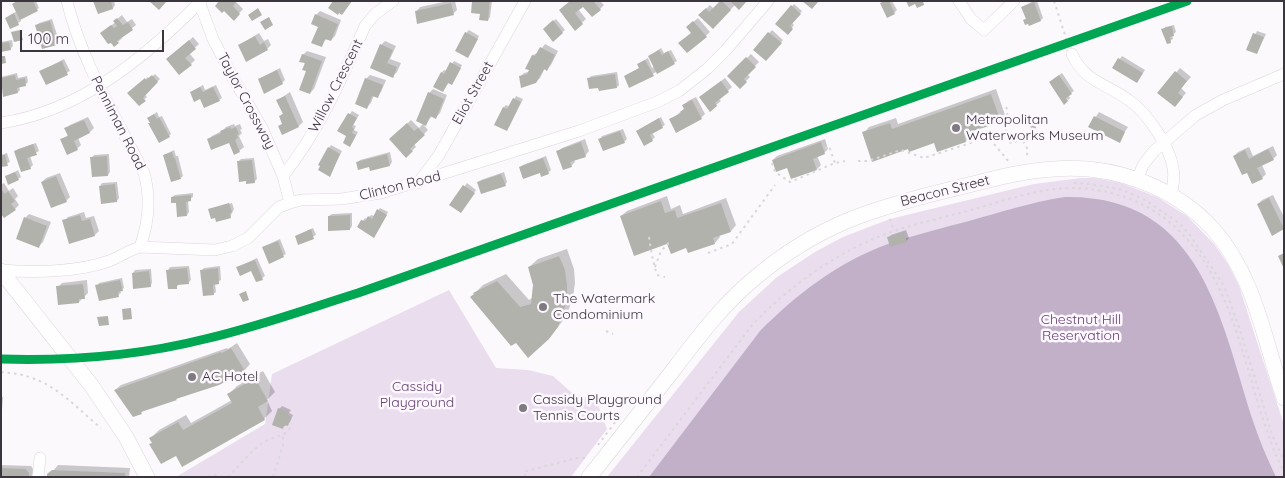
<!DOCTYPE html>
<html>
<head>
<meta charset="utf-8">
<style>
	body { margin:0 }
	#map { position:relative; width:1285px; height:478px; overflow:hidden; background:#fcf9fd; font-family:Quicksand,sans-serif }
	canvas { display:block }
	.frame { position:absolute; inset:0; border:2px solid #3b353d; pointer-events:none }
	.scale { position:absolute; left:20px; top:30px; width:144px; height:22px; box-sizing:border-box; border:2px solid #3b353d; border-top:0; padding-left:6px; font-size:15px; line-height:18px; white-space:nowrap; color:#3b353d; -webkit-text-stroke:4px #fdf7ff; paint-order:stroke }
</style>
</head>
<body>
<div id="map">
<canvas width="1285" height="478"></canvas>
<div class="frame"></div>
<div class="scale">100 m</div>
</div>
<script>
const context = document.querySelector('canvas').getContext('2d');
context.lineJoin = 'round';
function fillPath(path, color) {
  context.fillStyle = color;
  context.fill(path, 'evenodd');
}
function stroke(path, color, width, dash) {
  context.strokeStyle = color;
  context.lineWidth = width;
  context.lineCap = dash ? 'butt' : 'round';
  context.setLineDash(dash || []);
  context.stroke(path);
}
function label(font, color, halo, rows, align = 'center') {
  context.font = font + ' Quicksand,sans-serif';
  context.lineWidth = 5;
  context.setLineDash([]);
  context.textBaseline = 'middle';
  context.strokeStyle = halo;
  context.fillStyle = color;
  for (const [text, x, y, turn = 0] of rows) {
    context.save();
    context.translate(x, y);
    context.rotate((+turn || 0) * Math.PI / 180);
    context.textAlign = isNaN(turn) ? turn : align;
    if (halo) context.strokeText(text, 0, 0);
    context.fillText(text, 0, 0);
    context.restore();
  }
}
fillPath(new Path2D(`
	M1081,178H1095L1121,183L1157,197L1187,216L1214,244L1228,264L1239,286L1284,425V477H607L739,312L777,277L815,252L843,237L890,219L1034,184Z
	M449,290L496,368L528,370L553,376L571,392L597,402L607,429L571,477H176L265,424L272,374Z`), '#e9ddee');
fillPath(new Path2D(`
	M1065,197C1202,195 1220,319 1253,421C1259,440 1267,458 1276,477H649L760,331C797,294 838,262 888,244C915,235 942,228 969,221C1001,212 1032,202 1065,197Z`), '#c2b0c9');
fillPath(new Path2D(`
	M17,1H36L39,8L20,18L21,21L11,28L6,18L17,11Z
	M95,1H114L115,5L113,8Z
	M448,1H455L457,10L453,14L416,12L420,7Z
	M473,1H492L490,17L488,20Z
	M571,1H600L604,5L600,9L583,5L578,9L586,19L575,29Z
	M722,1H746L735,5L713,27L700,15L710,5L714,9Z
	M884,1H892L897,10L894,13Z
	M1033,1H1037L1043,18L1041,20H1024L1027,18L1022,7Z
	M236,2L243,9L234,19L224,9Z
	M794,4L802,11L792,23L794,25L788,33L777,24Z
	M320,11L341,20L335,36L331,40L327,38L321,46L320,27L316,15Z
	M122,15L127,22L132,19L136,25L121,37L122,38L118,42L106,29L116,22L115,21Z
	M698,18L710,32L688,52L692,32V23Z
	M52,19L59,41L56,44L37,25L39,23Z
	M556,19L565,30L553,40L547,27Z
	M1174,25L1176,32L1172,35L1173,39L1168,42L1163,30L1165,27Z
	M469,30L479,36L470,54L466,33Z
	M772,30L783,40L766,59L755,49Z
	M1257,31L1266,34L1257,53L1248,49Z
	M259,33L264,41L268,39L271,45L267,49L240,45Z
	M193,37L199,44L189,53L195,60L191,64L172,56Z
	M12,40L13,46L10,49L1,50V42Z
	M385,41L396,46L390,59L401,63L397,72L393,76L372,67L381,45Z
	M545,44L558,51L551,65L547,69L545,68L540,78L536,82L520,77L524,73L532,71L527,68L533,55L539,52Z
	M661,48L664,53L671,50L677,61L630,86L625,76L640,68L638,64L648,58L652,68L655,66L649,56Z
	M307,51L326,57L314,89L310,93L303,55Z
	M751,54L759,62L747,74L750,77L740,87L729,76Z
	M1122,56L1145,70L1137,82L1114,67Z
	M64,59L70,71L46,84L41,71Z
	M454,61L462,65L454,81L449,82L443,91L434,86L442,72L444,70L447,71Z
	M280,68L285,80L282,83L259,79Z
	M1180,68L1191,77L1181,88L1186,93L1179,101L1159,92Z
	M617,72L619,85L617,87H599L589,79L591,76Z
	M17,73L18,78L27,76L28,82L26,84L19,86L20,90L18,92L4,95L1,77Z
	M1062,73L1074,91L1068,95L1070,98L1068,100L1050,82Z
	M155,74L160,79L144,94L147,97L139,104L129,93L148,77L150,79Z
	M370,75L386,80L381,92L377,96L374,95L371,103L367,107L366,79Z
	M725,78L732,87L719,99L721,101L710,110L705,93Z
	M203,85L205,90L216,85L222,98L219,100L200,97L191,92Z
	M433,89L447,95L440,113L436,117L432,116L426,124L429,93Z
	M996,89L1005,115L1000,121L970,131L971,135L966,141L938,150L935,141L909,148L864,133L869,127L896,118L898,124Z
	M290,92L303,122L299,126L283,133L280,126L283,123L280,116L284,113L278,100Z
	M516,96L523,99L509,127L504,107L506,105L510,107Z
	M696,97L705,114L701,118L671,120L685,108L684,105L688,101Z
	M352,111L359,115L353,125L356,126L354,130L358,132L352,143L348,136L339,131Z
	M157,112L159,117L162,116L171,134L169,136L151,122L148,118Z
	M1099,112L1128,127L1119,141L1090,126Z
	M88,117L94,128L90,132L78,138L81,145L77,149L62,140L68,135L66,129L70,125Z
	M661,117L665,125L652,133L655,137L652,140L637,131Z
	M411,120L419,128L423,124L428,130L414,144L416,147L406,156L391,139Z
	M234,124L235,126L240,124L242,129L240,130L242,133L239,136L244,147L239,151L234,153L229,141L208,140L212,136L222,131L226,127Z
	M623,129L627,139L624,142L600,139L602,136Z
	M585,139L589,151L585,156L574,160L575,162L571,166L557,152L562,148Z
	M825,139L828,149L824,153L817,156L821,165L817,169L788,166L773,160L777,156Z
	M36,143L39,151L30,156L33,165L30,168L15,151L18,149Z
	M331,145L342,151L330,175L329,148Z
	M1273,146L1277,155L1273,159L1262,165L1266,174L1262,178L1247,171L1234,156L1238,152L1249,147L1253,156Z
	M174,150L176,156H178L183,176L181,178L164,155Z
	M390,152L392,162L390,165L371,169L370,166L358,162L360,160Z
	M7,153L10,162L1,166V155Z
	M109,154L110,172L108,175L92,158L94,155Z
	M546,156L551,170L548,173L520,167L523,165Z
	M254,158L257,179L254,182L238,162L241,159Z
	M18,170L21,177L18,179L6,177Z
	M504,172L507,182L505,185L479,182L481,180Z
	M60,173L70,197L66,201L42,182L46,178Z
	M117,182L119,198L117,201L100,186L102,183Z
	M4,183L9,191L13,188L18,196L15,199L19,205L15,209L1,212V185Z
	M467,183L476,190L463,209L451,205Z
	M193,193V197L188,200L189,212L187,215L172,197L175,195Z
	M1273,195L1284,217V228L1272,234L1258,204L1262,200Z
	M667,196L671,209L680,205L683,214L726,198L736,225L731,231L719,235L720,237L715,243L689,252L687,246L668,242L621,216L627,211Z
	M232,203L234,209L230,217L210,209Z
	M380,208L388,212L376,234L359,227L365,218L367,219L371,215L374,216Z
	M84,212L86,218L94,216L99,231L95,235L64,221L68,217Z
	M352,213V226L350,229L329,216L332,214Z
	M29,214L51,222L43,242L39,246L25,218Z
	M313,228L316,235L299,243L296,236Z
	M906,230L909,238L906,241L889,238L891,235Z
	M280,239L286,254L269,262L263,247Z
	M567,249L574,269L575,283L573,297L566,317L552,334L475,293L483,285L506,274L529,300L532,298L534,285L529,267L538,259Z
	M257,258L265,276L262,278L252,270L238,267Z
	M189,266L191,280L188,283L179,284L176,288L168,270L170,267Z
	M220,266L221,280L215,283L216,292L213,294L202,270L204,268Z
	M151,269L152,283L150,286L133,273L135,270Z
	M122,278L124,288L120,291L121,293L118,295L97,286L99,283Z
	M87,280L88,293L79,302L58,287L62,283Z
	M237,343L250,364L245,370L219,384L179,396L176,399L144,410L141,413L115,390L121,385L227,348L228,349Z
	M263,371L275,392L267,400L272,411L264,419L177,454L153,442L151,438L159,430L186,415L191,423L232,400L229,394L237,386Z
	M1,397H3L1,423Z
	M282,406L291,410L289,413L293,415L290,422L282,428L279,409Z
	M1,465L31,466L33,469V477H1Z
	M58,465L130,468L129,477H48Z`), '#0003');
fillPath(new Path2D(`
	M17,1H33L38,11L20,20L12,4Z
	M93,1H111L113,9L98,14Z
	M149,1H167L159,10Z
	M219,1H237L233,6L240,14L234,21L224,11L222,13L215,6Z
	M333,1H352L342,15L339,13L338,15L328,8Z
	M472,1H490L488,21L479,20L480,14L471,13Z
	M570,1H593L601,10L592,17L583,7L575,13L583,24L575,31L559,10Z
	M720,1H722L731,10L713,29L698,15L706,8L709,12Z
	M730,1H747L739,10Z
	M802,1H816L818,2L812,9Z
	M884,1H889L895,14L887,18L880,3Z
	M906,1H923L924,5L917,8L915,4L909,7Z
	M1034,2L1041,21L1029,26L1028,24L1025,25L1023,20L1026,19L1021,7Z
	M451,3L454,15L417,24L415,11Z
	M791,5L801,14L790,26L793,29L788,35L775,24Z
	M258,8L262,15L252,21L248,15Z
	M14,13L19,25L10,29L5,18Z
	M315,14L338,24L331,41L325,39L322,47L311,43L318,27L311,24Z
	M269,17L273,25L265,30L260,22Z
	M117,18L123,25L128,22L133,30L117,41L119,43L114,47L111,43L108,44L100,33L111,25L114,28L117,26L113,21Z
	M553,20L563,33L553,42L543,29Z
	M50,21L57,45L42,49L35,25Z
	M693,21L707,37L687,53L678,43L691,33L686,27Z
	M1172,26L1174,36L1170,37L1171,43L1167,44L1161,29Z
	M20,30L23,40L14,42L11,32Z
	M465,32L478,39L468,58L455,51Z
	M768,32L782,43L766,61L753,50Z
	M1253,33L1264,37L1257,54L1246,50Z
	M255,36L260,45L264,42L268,50L246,62L238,45Z
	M189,40L196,49L185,58L192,65L179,75L166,59Z
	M9,42L11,50L1,52V43Z
	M380,44L393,50L387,63L397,67L393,78L370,68Z
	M540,47L555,55L547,71L544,69L536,83L521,88L519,76L527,74L529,70L525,69L532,55L535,56Z
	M659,50L662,55L668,51L675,64L657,74L648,56Z
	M302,54L322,61L310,94L299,90L306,71L302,70L305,63L299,62Z
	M1,56H5L6,63L1,64Z
	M746,57L756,67L744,79L747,82L740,89L727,76Z
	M1118,58L1143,73L1137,83L1112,68Z
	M645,60L654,76L629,88L624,76L639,68L637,64Z
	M62,61L68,75L46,85L39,71Z
	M450,62L461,68L452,85L448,83L443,92L433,87L441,72L444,74Z
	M277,70L283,84L264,94L258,79Z
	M1175,71L1187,81L1178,93L1183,97L1175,107L1157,93Z
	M615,74L617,88L599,91L598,88L589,89L587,78Z
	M15,75L16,80L25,78L26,86L17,88L18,93L3,97L1,78Z
	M152,75L158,82L143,98L146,101L139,106L127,93L145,78L146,80Z
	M1059,75L1072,94L1066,98L1068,101L1064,105L1049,82Z
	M365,78L383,85L378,98L372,96L367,109L355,104Z
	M721,81L729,92L715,103L717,106L710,112L699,97Z
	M200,87L203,92L213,87L220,101L204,108L200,99L194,102L190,92Z
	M428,92L444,99L436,119L430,116L426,126L416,121Z
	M991,94L1001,122L964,134L966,142L937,152L934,143L909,152L908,149L872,162L862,132L890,123L892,129Z
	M285,96L299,127L282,135L278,126L282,124L279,116L283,114L276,100Z
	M513,98L521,102L507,131L494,125L503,107L507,109Z
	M692,100L702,119L676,133L669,119L681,113L680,112L684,109L682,105Z
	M348,113L357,118L352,127L354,129L352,133L356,135L350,147L343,143L346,136L337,131Z
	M154,114L157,119L159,117L170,137L159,143L148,123H150L147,118Z
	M1094,116L1125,132L1120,143L1088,127Z
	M659,118L663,128L650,135L653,141L644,146L636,131Z
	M84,120L90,133L74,141L78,150L67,155L60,139L68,136L64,128Z
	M407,123L414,131L418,128L425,135L410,149L413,151L406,158L389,139Z
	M1035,124L1036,128L1032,130L1030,126Z
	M230,127L231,129L236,127L239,134L237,135L238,138L235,140L240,152L234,155L229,143L211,150L207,139L221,133L220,131Z
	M620,131L625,143L603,151L598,139Z
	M581,142L586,157L570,162L572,167L563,170L556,151Z
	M821,142L825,154L813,159L817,170L791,179L787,168L776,172L772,160Z
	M33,144L37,155L27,158L31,169L21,172L14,151Z
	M328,147L340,154L330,177L318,170L320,166L318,165Z
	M1268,149L1274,160L1257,168L1263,179L1252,184L1247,173L1242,175L1233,156L1245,150L1249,159Z
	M172,152L174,158H175L181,179L171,182L163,155Z
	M387,154L390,166L370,171L369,167L358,170L356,162Z
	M5,155L8,166L1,167V156Z
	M107,156L108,176L92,177L90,157Z
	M543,158L549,174L541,177L540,173L523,179L519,167Z
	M252,160L255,183L246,184V181L239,182L237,161Z
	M15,172L19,180L8,185L5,176Z
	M501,174L506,186L481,194L477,182Z
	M56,176L67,202L51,208L41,182Z
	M115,184L117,202L101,204L99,186Z
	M463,185L475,193L461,213L449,205Z
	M1,189L5,194L8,191L15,201L11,204L16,210L4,218L1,214Z
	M191,195V201L186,202L187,216L177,217L176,203H171V197Z
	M1269,198L1284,229L1272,236L1257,204Z
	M661,201L665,213L675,210L677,218L721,203L731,232L713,238L715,244L688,253L686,248L671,254L667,244L634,256L620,216Z
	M229,203L232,212L230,213L231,218L216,222L215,218L211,219L208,209Z
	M377,209L387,215L374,238L357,227L361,220L365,221L368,216L372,219Z
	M80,215L82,221L90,219L95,236L69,244L62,220Z
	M350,215V230L328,231V216Z
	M24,217L47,226L39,248L16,239Z
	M311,229L314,239L298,245L295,236Z
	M904,232L907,242L890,247L887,237Z
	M278,241L284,257L269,264L262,247Z
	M1284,253V269L1278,256Z
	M559,256L565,270L567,285V299L563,313L558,327L549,339L528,358L516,343L511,346L470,297L474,294L473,293L497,281L520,307L531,304L533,285L528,267Z
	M255,260L263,280L256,282L251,271L240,276L236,267Z
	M187,268L189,284L177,285V289H168L166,270Z
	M218,268L219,284L213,285L214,295L203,296L200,270Z
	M149,271L151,287L133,289L132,273Z
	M120,280L123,291L118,292L119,297L99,301L95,285Z
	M83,284L85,299H79V303L58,305L56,286Z
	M246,291L249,300L243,302L239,294Z
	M131,308L132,319L123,320L122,309Z
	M108,316L109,325L99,326L97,317Z
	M231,348L245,371L219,385L176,399L177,400L141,412L142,414L133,417L114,390L221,352L222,353Z
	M255,378L268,401L258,407L265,420L182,467L176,456L161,464L149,444L152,443L149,438L178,422L183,430L232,403L227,394Z
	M278,408L289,412L288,416L291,417L288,426L284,425L283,429L272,425Z
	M1,468L26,469L29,473V477H1Z
	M52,470L125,473V477H47V474Z`), '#b1b2ac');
const minor = new Path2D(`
	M67,1C82,63 116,117 144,173C151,198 149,222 140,247
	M199,1L213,39L233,78L262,128L283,176L290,203
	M959,1L971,19L984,30L1014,1
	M1072,54C1084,82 1108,84 1130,101C1148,114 1170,147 1173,168C1175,177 1173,186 1171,195
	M1,123C81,111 146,57 201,1
	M283,176C320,129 341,80 365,26L375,14L393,1
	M1137,180L1143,165L1154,151L1196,115L1223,100L1284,74
	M418,183L439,155L525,1
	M1,270C33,273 79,272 109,261C120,257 129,250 140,247L215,250L232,246L248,238L279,207L290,203L301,200L341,199L381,193L579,131L657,102L679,91L707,69L726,50L768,1
	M38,477L40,458`);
const major = new Path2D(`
	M1,271L91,385L126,437L147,477
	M589,477C618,441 646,405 674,369C699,336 724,303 756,277C818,225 871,209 948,190C983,182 1018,171 1054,169C1112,164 1174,186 1213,229C1255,276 1264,340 1284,398`);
stroke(minor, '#dad6db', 12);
stroke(major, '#dad6db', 16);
stroke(new Path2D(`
	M1054,1L1068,44
	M1006,107L1008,111L1007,115L1003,117L1009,142L1013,144L1021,137L1028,150L1026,159
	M825,148L829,146L835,163
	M858,161H868L901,150L924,158L980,140L990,141L996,146L1009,162
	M772,163L775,172L790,182L835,163L845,161
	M1074,183L1091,184L1123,190L1147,201L1180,224L1190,235L1224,286L1239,327L1273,437L1284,460
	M890,219L894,231
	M649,237C651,252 653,261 657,275L665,277
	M708,253L732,244L775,185
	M655,267L661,251L668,244L667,241
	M606,331L613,334
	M1,372C12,373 22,374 32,378C59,387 80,411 101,428
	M598,445L616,421L618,422
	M208,477L214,475L224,477
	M228,477C240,465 252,449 266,441C277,435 287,437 292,424
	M273,477L283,445V435
	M525,477V471H527L577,458H587
	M637,477L753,324C790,286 834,254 883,235C912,224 942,218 971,210C996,203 1022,194 1048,190C1098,182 1151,199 1185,237C1244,301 1246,397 1284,472`), '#d8d7d9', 2, [2.5, 4]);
stroke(minor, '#fffeff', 11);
stroke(major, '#fffeff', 15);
stroke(new Path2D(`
	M1,359C70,361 138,356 205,339C257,327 307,309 358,293L1187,1`), '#00a651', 9);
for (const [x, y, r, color] of [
	[956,128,5,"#7f7a80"],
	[543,307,5,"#7f7a80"],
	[192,377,5,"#7f7a80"],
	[523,408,5,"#7f7a80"]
]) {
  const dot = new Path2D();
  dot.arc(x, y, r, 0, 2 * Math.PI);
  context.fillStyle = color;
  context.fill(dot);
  stroke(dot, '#fdf7ff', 2);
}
label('14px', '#3b353d', '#fdf7ff', [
	["Willow Crescent",336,86,-63],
	["Eliot Street",473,93,-61],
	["Taylor Crossway",246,101,62],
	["Penniman Road",118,123,63],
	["Clinton Road",400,186,-14],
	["Beacon Street",945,191,-14]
]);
label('14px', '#3b353d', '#fdf7ff', [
	["Metropolitan",966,120],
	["Waterworks Museum",966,136],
	["The Watermark",553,299],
	["Condominium",553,315],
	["AC Hotel",202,377],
	["Cassidy Playground",533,400],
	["Tennis Courts",533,416]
], 'left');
label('14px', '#644171', '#fdf7ff', [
	["Chestnut Hill",1081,320],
	["Reservation",1081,336],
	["Cassidy",417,387],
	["Playground",417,403]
]);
</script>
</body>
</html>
